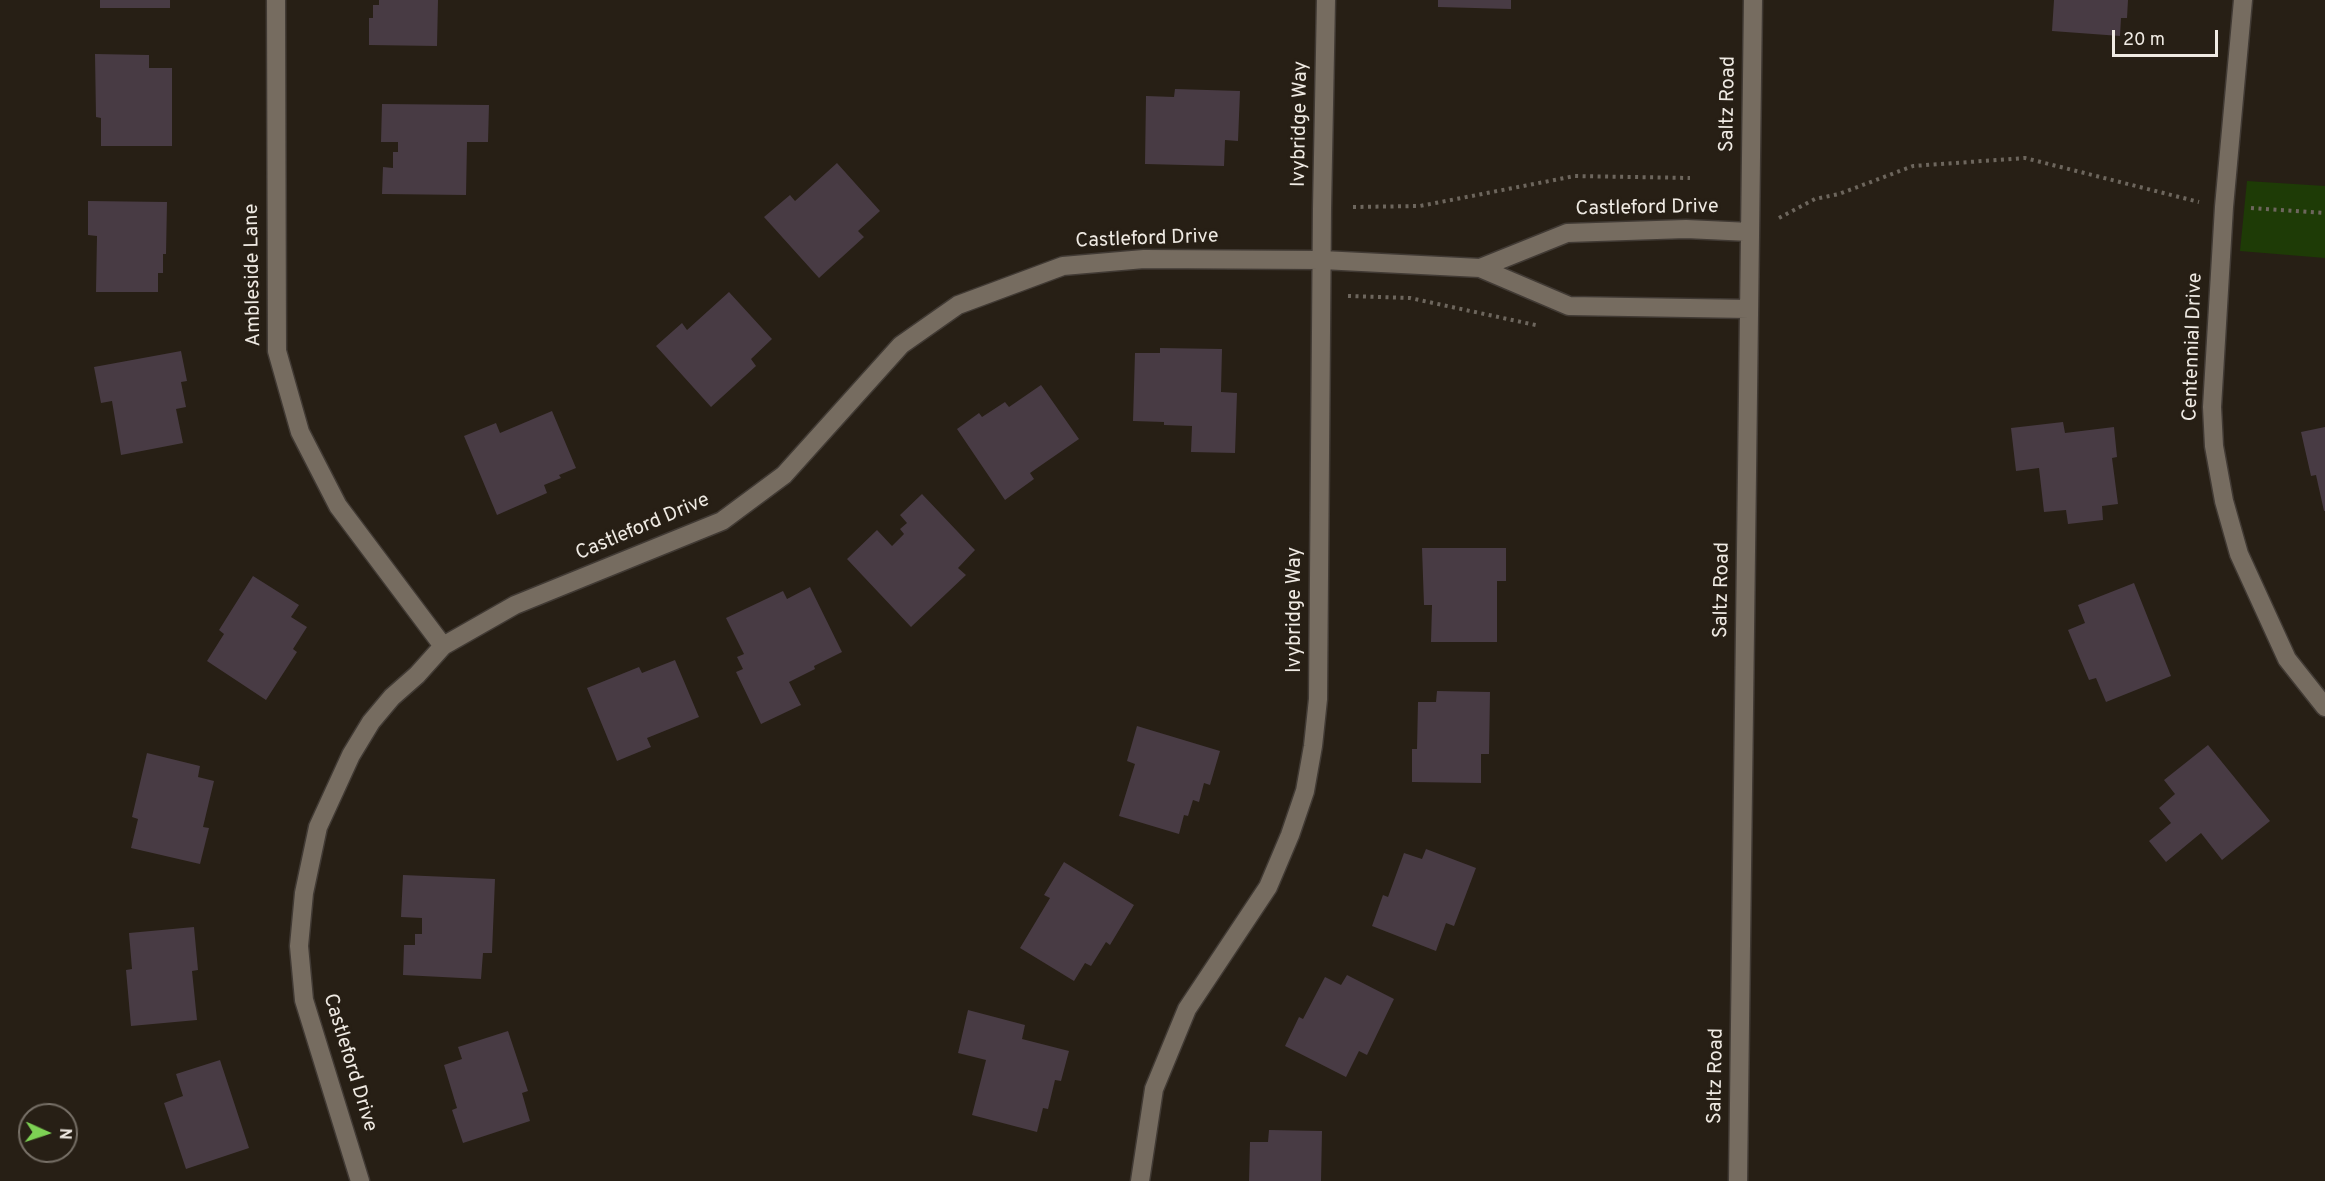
<!DOCTYPE html>
<html>
<head>
<meta charset="utf-8">
<style>
	body { margin:0 }
	#map { position:relative; width:2325px; height:1181px; overflow:hidden; background:#271f15; font-family:Overpass,sans-serif }
	canvas { display:block }
	.north { position:absolute; left:18px; top:1103px; width:60px; height:60px; box-sizing:border-box; background:#271f15; border:2px solid #777067; border-radius:50%; rotate:93deg; font-size:16px; font-weight:700; line-height:24px; text-align:center; color:#efeae3 }
	.north::after { content:''; display:block; margin:auto; width:21px; height:27px; background:#7dd154; clip-path:polygon(50% 0,100% 100%,50% 72%,0 100%) }
	.scale { position:absolute; left:2112px; top:30px; width:106px; height:27px; box-sizing:border-box; border:3px solid #efeae3; border-top:0; padding-left:8px; font-size:18px; line-height:21px; white-space:nowrap; color:#efeae3; -webkit-text-stroke:4px #271f15; paint-order:stroke }
</style>
</head>
<body>
<div id="map">
<canvas width="2325" height="1181"></canvas>
<div class="north">N</div>
<div class="scale">20 m</div>
</div>
<script>
const context = document.querySelector('canvas').getContext('2d');
context.lineJoin = 'round';
function fillPath(path, color) {
  context.fillStyle = color;
  context.fill(path, 'evenodd');
}
function stroke(path, color, width, dash) {
  context.strokeStyle = color;
  context.lineWidth = width;
  context.lineCap = dash ? 'butt' : 'round';
  context.setLineDash(dash || []);
  context.stroke(path);
}
function label(font, color, halo, rows, align = 'center') {
  context.font = font + ' Overpass,sans-serif';
  context.lineWidth = 6;
  context.setLineDash([]);
  context.textBaseline = 'middle';
  context.strokeStyle = halo;
  context.fillStyle = color;
  for (const [text, x, y, turn = 0] of rows) {
    context.save();
    context.translate(x, y);
    context.rotate((+turn || 0) * Math.PI / 180);
    context.textAlign = isNaN(turn) ? turn : align;
    if (halo) context.strokeText(text, 0, 0);
    context.fillText(text, 0, 0);
    context.restore();
  }
}
fillPath(new Path2D(`
	M2247,181L2325,186V258L2240,251Z`), '#1e3b06');
fillPath(new Path2D(`
	M100,0H170V8H100Z
	M379,0H438L437,46L369,45V18H373V5H379Z
	M1438,0H1511V9L1438,7Z
	M2054,0H2128L2127,18H2121L2120,36L2052,31Z
	M95,54L149,55V68H172V146H101V118L96,117Z
	M1175,89L1240,91L1238,141L1225,140L1224,166L1145,164L1146,96L1174,97Z
	M382,104L489,105L488,142H467L466,195L382,194L383,167L393,168V152H398V142H381Z
	M837,163L880,211L858,231L864,237L819,278L764,217L790,195L795,201Z
	M88,201L167,202L166,254H163V273H158V292H96L97,236L88,235Z
	M729,292L772,339L751,359L756,366L711,407L656,346L682,323L687,330Z
	M1160,348L1222,349L1221,392L1237,393L1235,453L1191,452L1192,426L1164,425V422L1133,421L1135,353H1160Z
	M181,351L187,381L181,382L186,407L176,409L183,443L121,455L112,401L101,403L94,367Z
	M1041,385L1079,439L1030,473L1034,479L1005,500L957,429L979,413L982,417L1005,402L1009,407Z
	M552,411L576,468L559,475L561,478L544,485L547,493L497,515L464,436L496,423L500,433Z
	M2063,422L2065,433L2114,427L2117,457L2112,458L2118,504L2102,506L2103,520L2068,524L2066,510L2044,512L2039,468L2016,471L2011,428Z
	M2325,427V511H2324L2316,475L2311,476L2301,432Z
	M922,494L975,550L958,568L966,575L911,627L847,559L877,530L892,546L904,534L900,529L907,523L900,515Z
	M1422,548H1506V581H1497V642H1431L1432,605H1424Z
	M253,576L299,605L291,617L307,627L293,649L297,652L266,700L207,661L224,634L219,630Z
	M2134,583L2171,676L2106,702L2096,678L2089,680L2068,630L2085,623L2078,605Z
	M810,587L842,652L814,666L815,669L789,682L801,705L761,724L736,672L743,669L737,657L744,654L726,618L783,591L787,599Z
	M675,660L699,717L647,738L651,747L617,761L587,688L639,667L642,673Z
	M1437,691L1490,692L1489,754H1481V783L1412,782V749H1417L1418,702H1436Z
	M1137,726L1220,751L1210,785L1204,783L1199,802L1193,800L1188,816L1184,815L1179,834L1119,816L1135,764L1127,761Z
	M2208,745L2270,821L2222,860L2201,833L2166,862L2149,841L2171,823L2159,808L2175,794L2164,780Z
	M147,753L200,766L198,777L214,781L203,827L209,828L200,864L131,848L138,819L132,817Z
	M1426,849L1476,868L1454,926L1446,923L1436,951L1372,926L1383,895L1388,897L1404,853L1422,859Z
	M1064,862L1134,905L1110,945L1106,942L1091,966L1085,963L1074,981L1020,948L1050,898L1044,895Z
	M403,875L495,879L492,953H483L481,979L403,975L404,945H415V934H422V918L401,917Z
	M194,927L198,970L192,971L197,1020L131,1026L126,970L132,969L129,933Z
	M1347,975L1394,999L1367,1055L1359,1051L1346,1077L1285,1046L1299,1017L1303,1019L1325,977L1341,985Z
	M968,1010L1025,1025L1022,1039L1069,1051L1061,1081L1055,1080L1048,1109L1043,1108L1037,1132L972,1115L986,1060L958,1053Z
	M508,1031L528,1091L522,1093L530,1121L463,1143L452,1110L457,1108L444,1065L462,1059L458,1047Z
	M220,1060L249,1148L186,1169L164,1103L183,1096L176,1074Z
	M1269,1130L1322,1131L1321,1181H1249L1250,1142H1268Z`), '#483b44');
const minor = new Path2D(`
	M276,0L277,351L300,432L338,506L443,646
	M2243,0L2224,207L2212,407L2214,446L2224,501L2239,554L2287,659L2325,707
	M1749,309L1569,306L1480,268L1567,233L1686,229L1750,232
	M360,1181L304,1000L299,946L304,893L318,827L351,755L371,722L392,697L417,675L443,646L515,605L722,521L784,475L901,345L958,305L1063,266L1144,259L1322,260L1480,268
	M1140,1181L1154,1089L1187,1009L1268,887L1290,835L1305,791L1313,746L1318,699L1322,209L1326,0
	M1738,1181L1753,0`);
stroke(minor, '#413a34', 21);
stroke(new Path2D(`
	M1353,207L1420,206L1575,176L1690,178
	M2251,208L2325,213
	M1779,218L1815,199L1839,194L1913,166L2025,158L2199,202
	M1348,296L1410,298L1540,326`), '#6d665d', 4, [3, 4.5]);
stroke(minor, '#766c60', 18);
label('20px', '#efeae3', '#271f15', [
	["Saltz Road",1729,104,-89],
	["Ivybridge Way",1301,124,-89],
	["Castleford Drive",1647,209,-1],
	["Castleford Drive",1147,240,-2],
	["Ambleside Lane",254,275,-91],
	["Centennial Drive",2194,347,-88],
	["Castleford Drive",643,528,-23],
	["Saltz Road",1723,590,-89],
	["Ivybridge Way",1296,610,-90],
	["Castleford Drive",349,1063,73],
	["Saltz Road",1717,1076,-89]
]);
</script>
</body>
</html>
